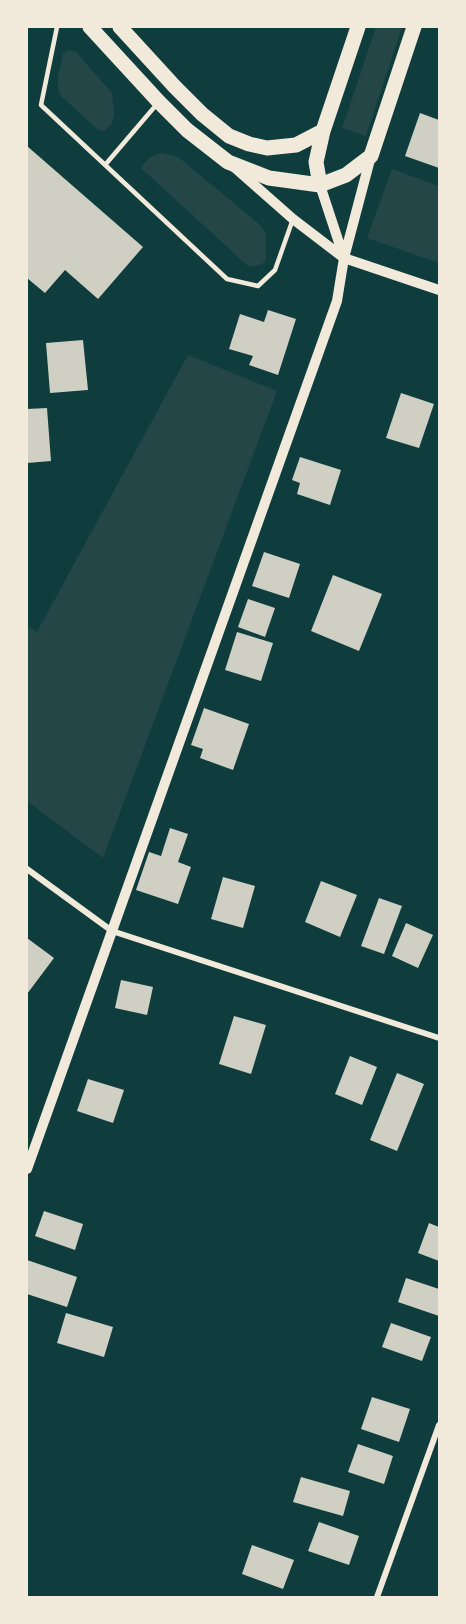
<!DOCTYPE html>
<html>
<head>
<meta charset="utf-8">
<style>
	body { margin:0 }
	#map { position:relative; width:466px; height:1624px; overflow:hidden; background:#0f3d3e; font-family:"Exo 2",sans-serif }
	canvas { display:block }
	.frame { position:absolute; inset:0; border:28px solid #f1e9da; pointer-events:none }
</style>
</head>
<body>
<div id="map">
<canvas width="466" height="1624"></canvas>
<div class="frame"></div>
</div>
<script>
const context = document.querySelector('canvas').getContext('2d');
context.lineJoin = 'round';
function fillPath(path, color) {
  context.fillStyle = color;
  context.fill(path, 'evenodd');
}
function stroke(path, color, width, dash) {
  context.strokeStyle = color;
  context.lineWidth = width;
  context.lineCap = dash ? 'butt' : 'round';
  context.setLineDash(dash || []);
  context.stroke(path);
}
fillPath(new Path2D(`
	M376,27H402L366,136L342,128Z
	M69,50L76,52L112,93L114,114L112,123L104,131L98,130L61,96C54,84 61,67 63,53Z
	M162,153L178,157L259,224L266,233V260L262,264L249,267L141,168C147,159 151,155 162,153Z
	M392,169L439,186V263L367,238Z
	M188,355L277,391L103,858L27,801V626L37,632Z`), '#244646');
fillPath(new Path2D(`
	M420,113L439,120V168L405,156Z
	M27,146L143,247L98,299L65,270L45,293L27,278Z
	M268,310L296,319L278,375L249,365L253,356L229,349L240,314L264,322Z
	M83,340L88,390L50,393L46,343Z
	M401,393L434,404L419,448L386,438Z
	M47,408L51,461L27,463V409Z
	M300,457L341,470L330,505L297,494L300,483L292,480Z
	M264,552L300,564L289,598L252,586Z
	M333,575L382,594L359,651L311,631Z
	M248,599L275,608L265,637L238,627Z
	M237,632L273,643L261,681L225,670Z
	M204,708L249,724L233,770L200,758L203,749L191,745Z
	M170,828L188,834L178,862L191,867L178,904L136,890L149,852L161,856Z
	M223,877L255,886L243,928L211,919Z
	M321,881L357,895L340,937L305,922Z
	M379,898L402,906L384,954L361,946Z
	M406,923L433,935L418,968L392,956Z
	M27,938L54,958L27,994Z
	M121,980L153,987L147,1015L115,1008Z
	M234,1016L266,1025L251,1074L219,1064Z
	M350,1056L377,1067L362,1105L335,1094Z
	M397,1073L424,1084L397,1151L370,1140Z
	M88,1079L124,1090L113,1123L77,1111Z
	M44,1211L83,1224L75,1250L35,1236Z
	M429,1223L439,1227V1261L418,1253Z
	M27,1260L77,1277L67,1307L27,1294Z
	M406,1278L439,1289V1316L398,1302Z
	M66,1313L113,1327L104,1357L57,1343Z
	M391,1323L431,1337L422,1361L382,1347Z
	M372,1397L410,1409L399,1442L361,1429Z
	M358,1444L393,1456L384,1484L348,1472Z
	M301,1477L350,1491L343,1516L293,1502Z
	M319,1522L359,1536L349,1565L308,1551Z
	M252,1545L294,1560L283,1589L242,1574Z`), '#cfcfc3');
stroke(new Path2D(`
	M57,27L41,105L227,279L258,286L275,270L293,219
	M105,165L157,104`), '#f1e9da', 4.5);
stroke(new Path2D(`
	M27,869L112,931L439,1038
	M377,1597L439,1425`), '#f1e9da', 6);
stroke(new Path2D(`
	M234,167L293,219L344,258L439,290
	M320,185L344,258
	M27,1169L337,301L344,258L371,156`), '#f1e9da', 10);
stroke(new Path2D(`
	M90,27L159,102L187,130L228,162L269,178L320,185L346,175L371,156L414,27
	M120,27L175,87L202,114L229,136L249,144L267,148L296,145L323,131
	M320,185L316,162L323,131L358,27`), '#f1e9da', 15);
</script>
</body>
</html>
